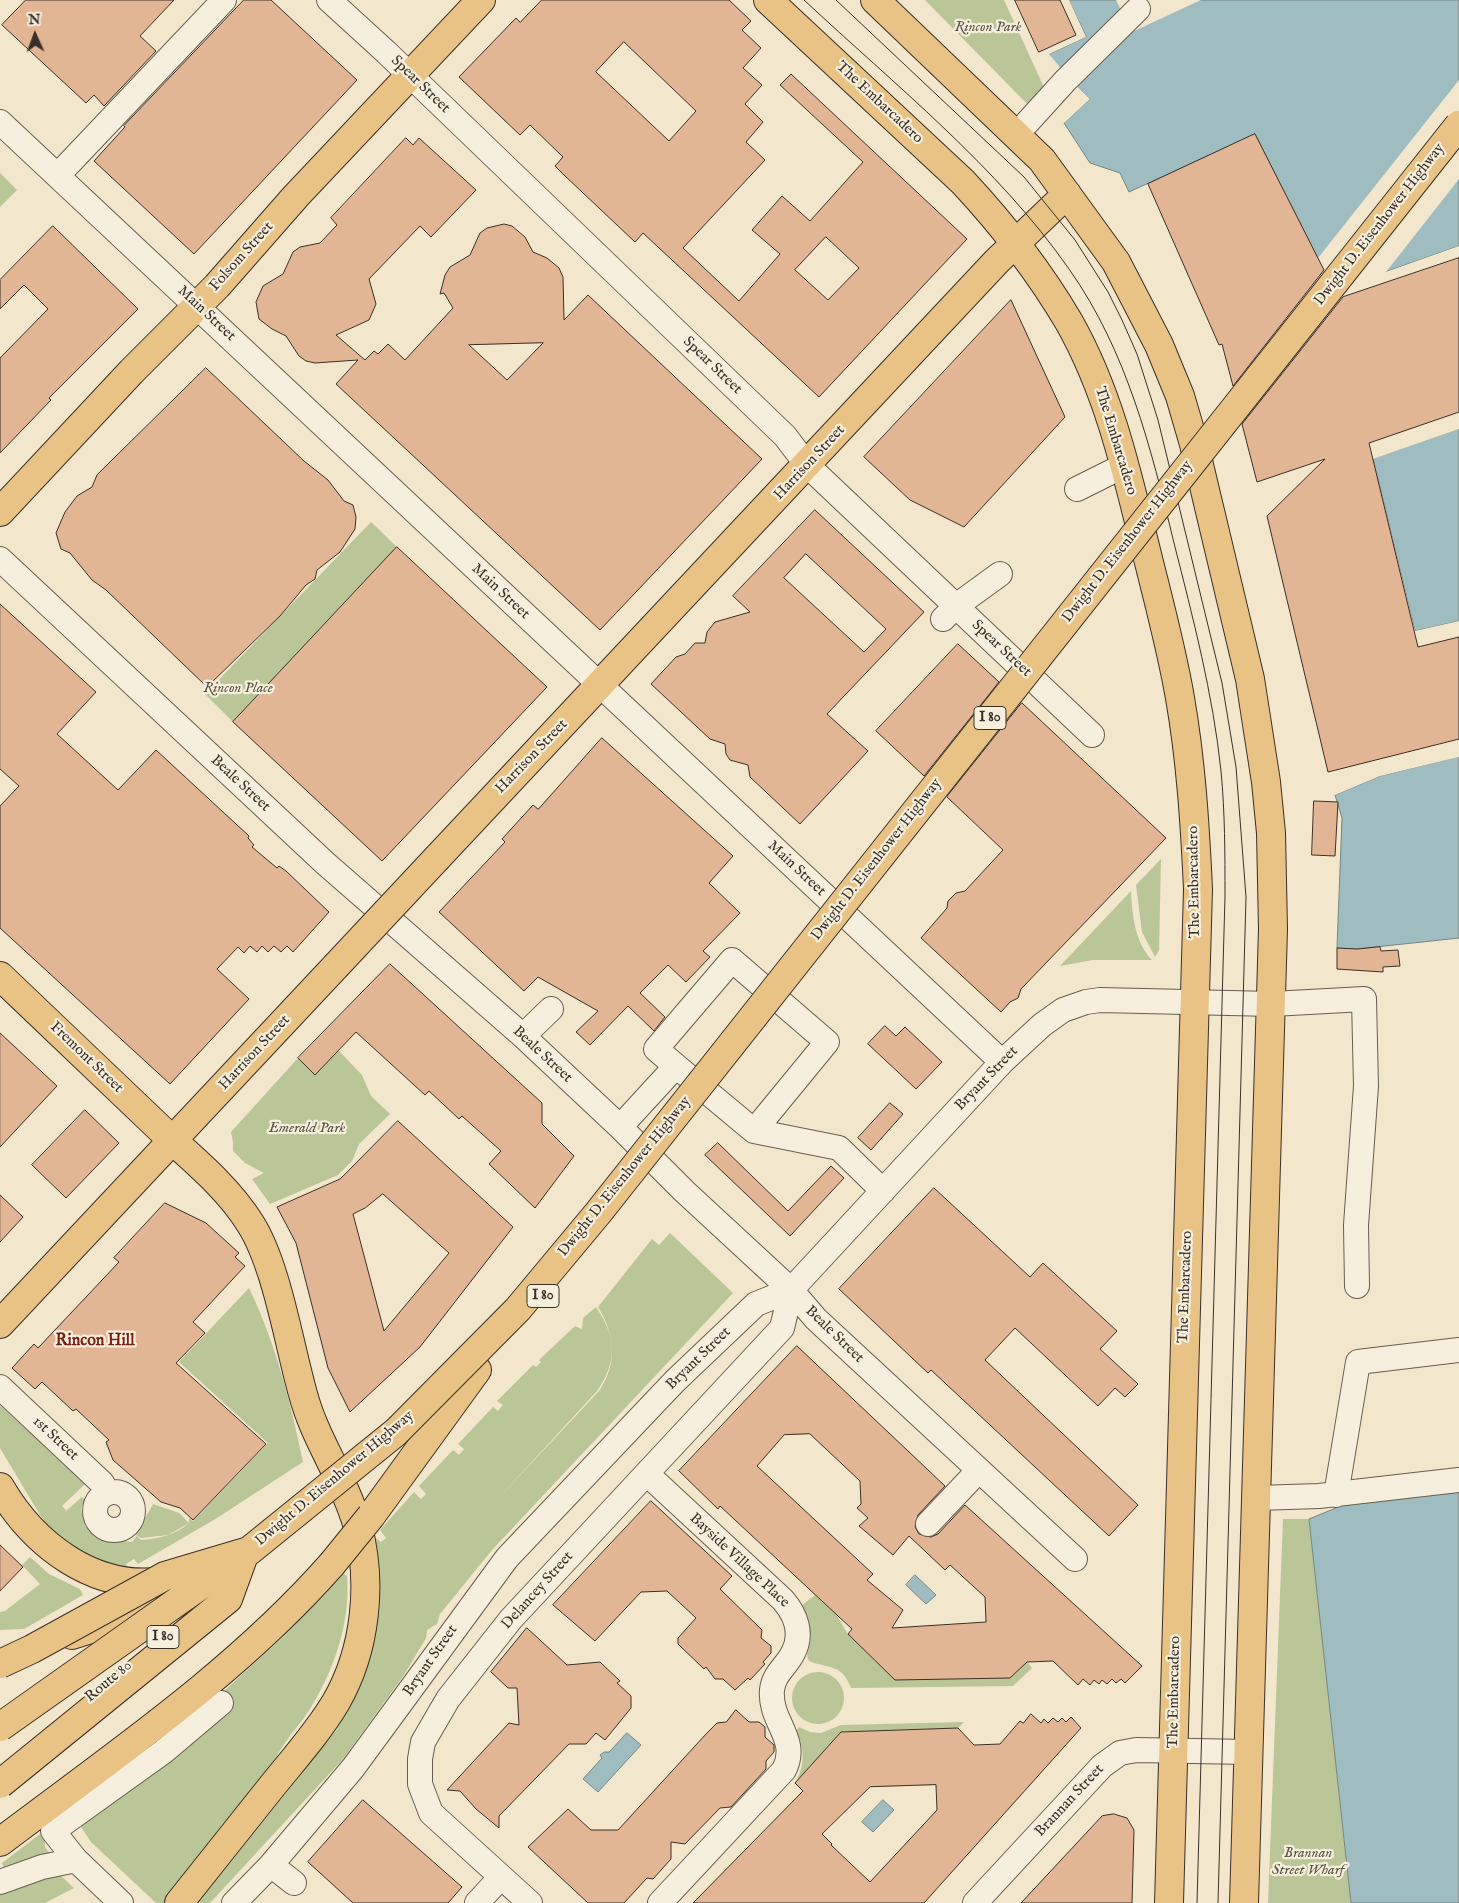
<!DOCTYPE html>
<html>
<head>
<meta charset="utf-8">
<style>
	body { margin:0 }
	#map { position:relative; width:1459px; height:1903px; overflow:hidden; background:#f2e6cc; font-family:"IM FELL English",serif }
	canvas { display:block }
	.north { position:absolute; left:10px; top:10px; width:50px; height:50px; -webkit-text-stroke:4px #f7efde; paint-order:stroke; rotate:358deg; font-size:14px; font-weight:700; line-height:20px; text-align:center; color:#3a3027 }
	.north::after { content:''; display:block; margin:auto; width:18px; height:22px; background:#3a3027; clip-path:polygon(50% 0,100% 100%,50% 72%,0 100%) }
</style>
</head>
<body>
<div id="map">
<canvas width="1459" height="1903"></canvas>
<div class="north">N</div>
</div>
<script>
const context = document.querySelector('canvas').getContext('2d');
context.lineJoin = 'round';
function fillPath(path, color) {
  context.fillStyle = color;
  context.fill(path, 'evenodd');
}
function stroke(path, color, width, dash) {
  context.strokeStyle = color;
  context.lineWidth = width;
  context.lineCap = dash ? 'butt' : 'round';
  context.setLineDash(dash || []);
  context.stroke(path);
}
function label(font, color, halo, rows, align = 'center') {
  context.font = font + ' "IM FELL English",serif';
  context.lineWidth = 4.5;
  context.setLineDash([]);
  context.textBaseline = 'middle';
  context.strokeStyle = halo;
  context.fillStyle = color;
  for (const [text, x, y, turn = 0] of rows) {
    context.save();
    context.translate(x, y);
    context.rotate((+turn || 0) * Math.PI / 180);
    context.textAlign = isNaN(turn) ? turn : align;
    if (halo) context.strokeText(text, 0, 0);
    context.fillText(text, 0, 0);
    context.restore();
  }
}
fillPath(new Path2D(`
	M925,0H1004L1053,107L1040,117Z
	M0,173L17,190L0,207Z
	M371,522L397,547L233,722L205,694Z
	M1161,859L1159,950L1155,957L1142,932L1136,885Z
	M1131,891C1132,914 1135,943 1152,960H1093L1060,966Z
	M338,1050L362,1075L371,1096L390,1114L359,1144L352,1161L338,1175L270,1204L252,1179L264,1173L245,1163L233,1151V1142L231,1132L298,1058L315,1074Z
	M670,1233L733,1293L492,1550L440,1614L437,1624L427,1630L426,1638L404,1675L343,1759L210,1903H198L337,1729C375,1667 385,1608 373,1536L381,1542L386,1538L380,1530L414,1492L421,1499L426,1494L419,1486L453,1450L459,1455L464,1449L458,1444L493,1407L498,1411L503,1405L497,1401L533,1365L536,1367L541,1362L539,1360L575,1326L582,1329L583,1318L596,1307C616,1336 618,1361 597,1391L495,1502L599,1391C618,1363 615,1335 598,1307L652,1239L659,1245Z
	M249,1288C276,1344 290,1401 303,1462L217,1518L138,1564L134,1559L126,1564L128,1567L118,1568L85,1554L58,1539L40,1515L0,1448V1405L86,1483L62,1506L66,1510L65,1512L82,1497L85,1500C79,1510 80,1513 88,1522L84,1525C99,1538 114,1540 132,1542L137,1536L141,1540C159,1539 175,1535 189,1523L168,1535L141,1538L136,1535L153,1504L179,1513L189,1523V1518L193,1521L268,1443L179,1362Z
	M1283,1519H1309L1351,1903H1268Z
	M30,1557L49,1574L80,1589L83,1595L24,1629L0,1630V1612L5,1611L40,1584L22,1565Z
	M342,1572L347,1576C351,1623 333,1673 308,1712C301,1723 292,1732 285,1743C277,1754 272,1767 264,1779C236,1820 197,1865 165,1903H156L91,1842L79,1824L283,1637Z
	M815,1595L836,1614L848,1634L895,1680L1027,1662L1032,1668L1013,1686L851,1688C842,1663 828,1669 809,1661C805,1653 809,1650 810,1641C812,1629 806,1617 801,1606Z
	M792 1698a26 26 0 1 1 52 0a26 26 0 1 1-52 0Z
	M964,1722L958,1728L841,1732L795,1783C805,1768 805,1747 796,1731L799,1727L810,1732L821,1733L841,1725Z
	M44,1831L45,1847L49,1853L4,1869L2,1863Z
	M60,1875L74,1888L45,1903H0V1893L35,1879Z`), '#bac598');
const water = new Path2D(`
	M1069,0H1459V246L1334,290L1255,134L1129,192L1120,173L1090,163L1064,123L1090,99L1053,62L1049,54L1086,37Z
	M1459,429V621L1415,631L1373,459Z
	M1459,757V938L1357,949L1337,948L1342,818L1335,795L1380,776Z
	M1459,1487V1903H1351L1309,1519L1353,1501Z
	M915,1575L936,1595L926,1604L906,1585Z
	M627,1733L641,1745L598,1792L583,1779L602,1758L600,1755L604,1752H609Z
	M883,1800L894,1810L873,1832L862,1822Z`);
fillPath(water, '#9fbdc1');
stroke(water, '#778583', 1);
fillPath(new Path2D(`
	M1067,0H1069L1086,37L1049,54L1063,71L1123,14L1116,0H1201L1132,32L1130,29L1074,83L1090,99L1064,123L1063,121L1086,99L1051,63L1046,54L1047,52L1083,36Z
	M1459,80V179L1386,272L1459,246V249L1335,293L1254,137L1149,186L1148,184L1255,134L1318,258Z
	M1459,426V429L1373,459L1415,631L1459,621V623L1414,633L1372,456Z
	M1459,754V757L1380,776L1335,795V793L1379,774Z`), '#f2e6cc');
const building = new Path2D(`
	M26,0H174L140,36L156,51L104,106L94,95L86,103L2,25Z
	M244,0H271L357,80L194,254L94,161L125,127L124,126Z
	M542,0H729L751,21L742,30L761,48L743,68L762,85L745,104L763,122L746,142L765,160L683,248L739,301L780,254L752,230L782,196L810,221L863,162L780,85L791,74L967,239L819,397L643,233L635,242L564,175L555,166L563,157L530,125L520,135L459,77L516,18L520,22ZM624,42L696,111L669,141L596,72ZM826,237L859,268L828,300L795,270Z
	M1015,0H1060L1076,35L1039,52Z
	M1255,134L1324,270L1233,386L1222,344L1219,345L1148,184Z
	M406,138L413,145L419,138L476,190L431,237L420,226L369,279L376,304L369,320L336,335L365,360L374,351L378,354L388,344L405,360L453,308L444,293L440,294L445,275L450,267L470,255L480,233L487,228L504,224L512,226L525,237L533,252L547,258L559,268L563,277L564,320L588,295L762,459L600,630L336,384L358,360L315,363L306,361L299,356L286,336L272,329L259,319L256,302L263,286L283,274L293,252L300,247L320,243L337,225L331,218ZM543,343L507,380L469,345Z
	M53,226L138,309L49,398L51,400L0,453V358L48,309L24,285L0,309V280Z
	M1459,258V412L1369,443L1418,647L1459,637V739L1328,772L1267,516L1325,459L1257,482L1242,424L1343,297Z
	M1011,300L1065,417L964,527L910,500L864,457Z
	M206,368L304,461L328,480L344,501L353,505L356,517L355,529L340,552L317,570L315,579L306,585L280,616L207,687L106,590L92,580L70,553L61,549L56,533L65,512L77,496L92,487L97,475Z
	M815,510L924,612L827,714L868,751L800,824L750,777L748,765L730,760L726,754L725,744L710,739L651,684L676,657L685,654L695,643H705L707,632L715,622L750,612L733,596ZM806,554L886,629L864,652L784,578Z
	M397,547L547,687L382,861L233,722Z
	M0,604L96,692L57,734L118,790L156,750L249,836L248,838L254,845L252,847L277,868L279,866L286,871L329,912L293,952L287,946L281,952L274,946L268,952L262,946L257,952L250,946L244,953L238,947L217,969L249,999L170,1084L0,928V806L19,786L0,769Z
	M958,644L999,682L924,776L876,731Z
	M1022,703L1166,838L1021,989L1018,998L1010,1002L1001,1012L921,938L947,908L948,901L956,893L965,891L1003,850L947,797Z
	M602,738L733,856L709,883L740,913L703,951L710,957L686,982L668,965L640,993L665,1017L654,1031L628,1006L590,1045L576,1032L598,1011L538,977L524,991L439,912L505,842L502,839L533,805L538,809Z
	M1314,801L1338,802L1335,856L1312,855Z
	M1380,947L1381,951L1398,950L1400,966L1383,967V972L1337,969V948L1357,949Z
	M390,964L542,1103V1124L574,1156L535,1208L489,1164L501,1151L462,1116L459,1119L429,1091L425,1095L356,1032L315,1075L298,1058Z
	M885,1026L896,1036L905,1027L942,1062L916,1089L868,1044Z
	M0,1033L57,1086L0,1147Z
	M890,1103L903,1114L871,1150L858,1138Z
	M85,1110L119,1143L66,1198L32,1165Z
	M398,1121L513,1227L420,1347L350,1412L328,1368L296,1243L277,1207L340,1179ZM383,1194L449,1253L384,1331L353,1214L365,1208Z
	M718,1143L788,1211L831,1166L844,1178L790,1236L705,1155Z
	M934,1188L1030,1277L1043,1263L1117,1331L1100,1349L1138,1384L1125,1397L1115,1388L1098,1406L1015,1328L985,1360L1138,1505L1109,1536L931,1370L928,1373L839,1289Z
	M0,1195L23,1217L0,1242Z
	M165,1203L206,1223L239,1253L235,1257L245,1266L193,1322L205,1333L176,1363L266,1444L193,1520L180,1508L161,1502L113,1460L106,1442L109,1440L76,1409L73,1411L42,1382L35,1389L12,1368L34,1344L38,1348L119,1262L114,1258Z
	M797,1346L945,1486L918,1515L915,1527L919,1534L931,1537L938,1534L965,1505L1142,1666L1125,1683L1121,1679L1116,1683L1112,1679L1107,1684L1102,1680L1099,1684L1094,1680L1090,1685L1083,1679L1078,1685L1053,1661L1027,1662L1010,1678L895,1680L848,1634L852,1629L720,1506L718,1509L679,1471ZM810,1434L860,1481L861,1504L857,1508L868,1518L859,1526L893,1555L909,1536L945,1570L950,1565L985,1597L986,1622L892,1628L903,1610L867,1580L873,1574L757,1466L784,1435Z
	M651,1501L732,1576L720,1589L762,1630L761,1638L771,1646V1653L763,1662L765,1664L750,1680L748,1678L735,1690L723,1679H715L706,1667L704,1669L678,1644V1638L696,1618L667,1591L641,1592L595,1641L553,1605Z
	M0,1545L23,1567L0,1591Z
	M527,1628L567,1665L600,1662L620,1681L617,1683L631,1696V1708L605,1740L596,1733L586,1744H569L499,1816V1828L476,1809L460,1791L447,1790L509,1723L519,1725L517,1688H508L491,1672Z
	M736,1710L749,1722H759L765,1727V1737L774,1745V1752L766,1761V1769L731,1807L720,1808L685,1844L671,1842V1859L653,1879L647,1878L624,1903H588L528,1847L568,1809L591,1830H618L706,1734L717,1723L726,1722Z
	M1031,1714L1041,1723L1044,1719L1048,1723L1053,1718L1058,1722L1062,1718L1066,1722L1071,1717L1081,1728L924,1903H693L803,1791L795,1783L841,1732L958,1728L974,1745L1000,1744L1020,1721L1023,1723ZM936,1785L937,1810L870,1882L831,1845L832,1844L822,1834L870,1787Z
	M363,1800L462,1887L448,1903H353L308,1862Z
	M1114,1814L1127,1818L1134,1830L1132,1903H1021L1102,1816Z`);
fillPath(building, '#e2b595');
stroke(building, '#3a3027', 1);
const minor = new Path2D(`
	M329,0L386,52L785,436L807,465L1092,735
	M0,122L1002,1062
	M1016,135L1065,81L1138,9
	M58,175L224,0
	M1077,489L1125,465
	M0,559L325,863L523,1036L620,1127L684,1191L791,1290L816,1319L1075,1559
	M943,619L956,606L1000,574
	M523,1036L551,1009
	M620,1127L676,1066L656,1049L732,960L827,1042L754,1131L676,1066
	M754,1131L839,1148L883,1191
	M0,1387L102,1483L108,1493
	M647,1474L783,1600C796,1615 803,1634 793,1653C786,1667 774,1673 772,1690C769,1722 800,1739 784,1770L660,1903
	M95 1511a19 19 0 1 1 38 0a19 19 0 1 1-38 0Z
	M1336,1495L1358,1362L1459,1350
	M1257,1498L1319,1496L1459,1480
	M928,1524L979,1470
	M271,1865L294,1883
	M0,1882L42,1867L76,1860
	M121,1903L76,1860L53,1831L163,1752L221,1703
	M234,1903L271,1865L353,1768L507,1558L675,1381L756,1304L791,1290L1002,1062L1042,1025L1063,1010L1086,1002L1100,1000L1272,1004L1364,999L1366,1086L1356,1225L1357,1286
	M477,1903L501,1877
	M530,1903L431,1813L420,1784V1759L423,1742L448,1699L511,1619L782,1328L791,1290
	M975,1903L1102,1766L1120,1753L1136,1750L1250,1752`);
const major = new Path2D(`
	M768,0L963,182C1003,225 1039,271 1069,322C1107,389 1125,464 1143,538C1156,592 1171,645 1180,698C1191,761 1195,825 1198,889L1169,1903
	M875,0L1042,160L1116,262L1159,345L1180,396L1194,444L1250,679L1266,782L1271,833L1273,929L1244,1903
	M0,512L132,371L217,286L296,196L481,0
	M438,857L997,261L1067,194
	M0,976L172,1140
	M0,1324L335,967`);
const highway = new Path2D(`
	M172,1140C200,1165 230,1191 250,1223C277,1265 289,1345 303,1394C315,1440 344,1478 357,1524C373,1582 366,1650 336,1702C317,1734 292,1761 269,1790C239,1828 209,1865 179,1903
	M0,1487C33,1544 94,1592 164,1581
	M371,1516L477,1370
	M72,1635L101,1626L176,1595
	M0,1842C115,1755 236,1673 332,1564`);
stroke(minor, '#685e50', 26);
stroke(major, '#3a3027', 30);
stroke(highway, '#3a3027', 30);
stroke(minor, '#f7efde', 24);
stroke(major, '#e9c386', 28);
stroke(highway, '#e9c386', 28);
stroke(new Path2D(`
	M804,0C895,85 998,167 1069,269C1127,351 1151,448 1174,543C1193,618 1213,694 1221,771C1225,813 1225,854 1225,896L1197,1903
	M836,0L1024,177L1075,240L1108,292L1122,320L1137,354L1158,420L1222,683L1236,767L1246,897L1218,1903`), '#3a3027', 1);
const majorBridge = new Path2D(`
	M335,967L438,857`);
const highwayBridge = new Path2D(`
	M332,1564L371,1516
	M0,1664L32,1649L165,1576L249,1551L396,1432L518,1309L598,1213L1459,125
	M0,1727L232,1563
	M0,1784L228,1599L244,1555`);
stroke(majorBridge, '#3a3027', 30, []);
stroke(highwayBridge, '#3a3027', 30, []);
stroke(majorBridge, '#e9c386', 28);
stroke(highwayBridge, '#e9c386', 28);
for (const [x, y, w] of [
	[990,718,32],
	[543,1296,32],
	[163,1637,32]
]) {
  const box = new Path2D();
  box.roundRect(x - w / 2, y - 11.5, w, 23, 4);
  context.fillStyle = '#f7efde';
  context.fill(box);
  stroke(box, '#3a3027', 1);
}
label('bold 14px', '#3a3027', null, [
	["I 80",990,718],
	["I 80",543,1296],
	["I 80",163,1637]
]);
label('italic 15px', '#5a5543', '#f7efde', [
	["Rincon Park",988,28],
	["Rincon Place",238,689],
	["Emerald Park",307,1129],
	["Brannan",1308,1854],
	["Street Wharf",1308,1871]
]);
label('15px', '#3a3027', '#f7efde', [
	["Spear Street",420,85,44],
	["The Embarcadero",879,103,43],
	["Dwight D. Eisenhower Highway",1380,225,-52],
	["Folsom Street",242,257,-48],
	["Main Street",206,314,43],
	["Spear Street",712,366,44],
	["The Embarcadero",1115,441,73],
	["Harrison Street",810,463,-47],
	["Dwight D. Eisenhower Highway",1128,542,-52],
	["Main Street",500,592,43],
	["Spear Street",1001,649,43],
	["Harrison Street",532,757,-46],
	["Beale Street",240,784,43],
	["Dwight D. Eisenhower Highway",877,860,-52],
	["Main Street",796,869,43],
	["The Embarcadero",1195,882,-91],
	["Harrison Street",255,1053,-47],
	["Beale Street",542,1055,43],
	["Fremont Street",86,1058,44],
	["Bryant Street",987,1079,-46],
	["Dwight D. Eisenhower Highway",625,1177,-51],
	["The Embarcadero",1186,1287,-88],
	["Beale Street",834,1335,44],
	["Bryant Street",699,1359,-44],
	["1st Street",55,1439,43],
	["Dwight D. Eisenhower Highway",335,1479,-40],
	["Bayside Village Place",739,1561,43],
	["Delancey Street",538,1591,-48],
	["Bryant Street",431,1661,-55],
	["Route 80",109,1682,-40],
	["The Embarcadero",1175,1692,-89],
	["Brannan Street",1070,1801,-47]
]);
label('bold 16px', '#7a1f14', '#f7efde', [
	["Rincon Hill",95,1342]
]);
</script>
</body>
</html>
